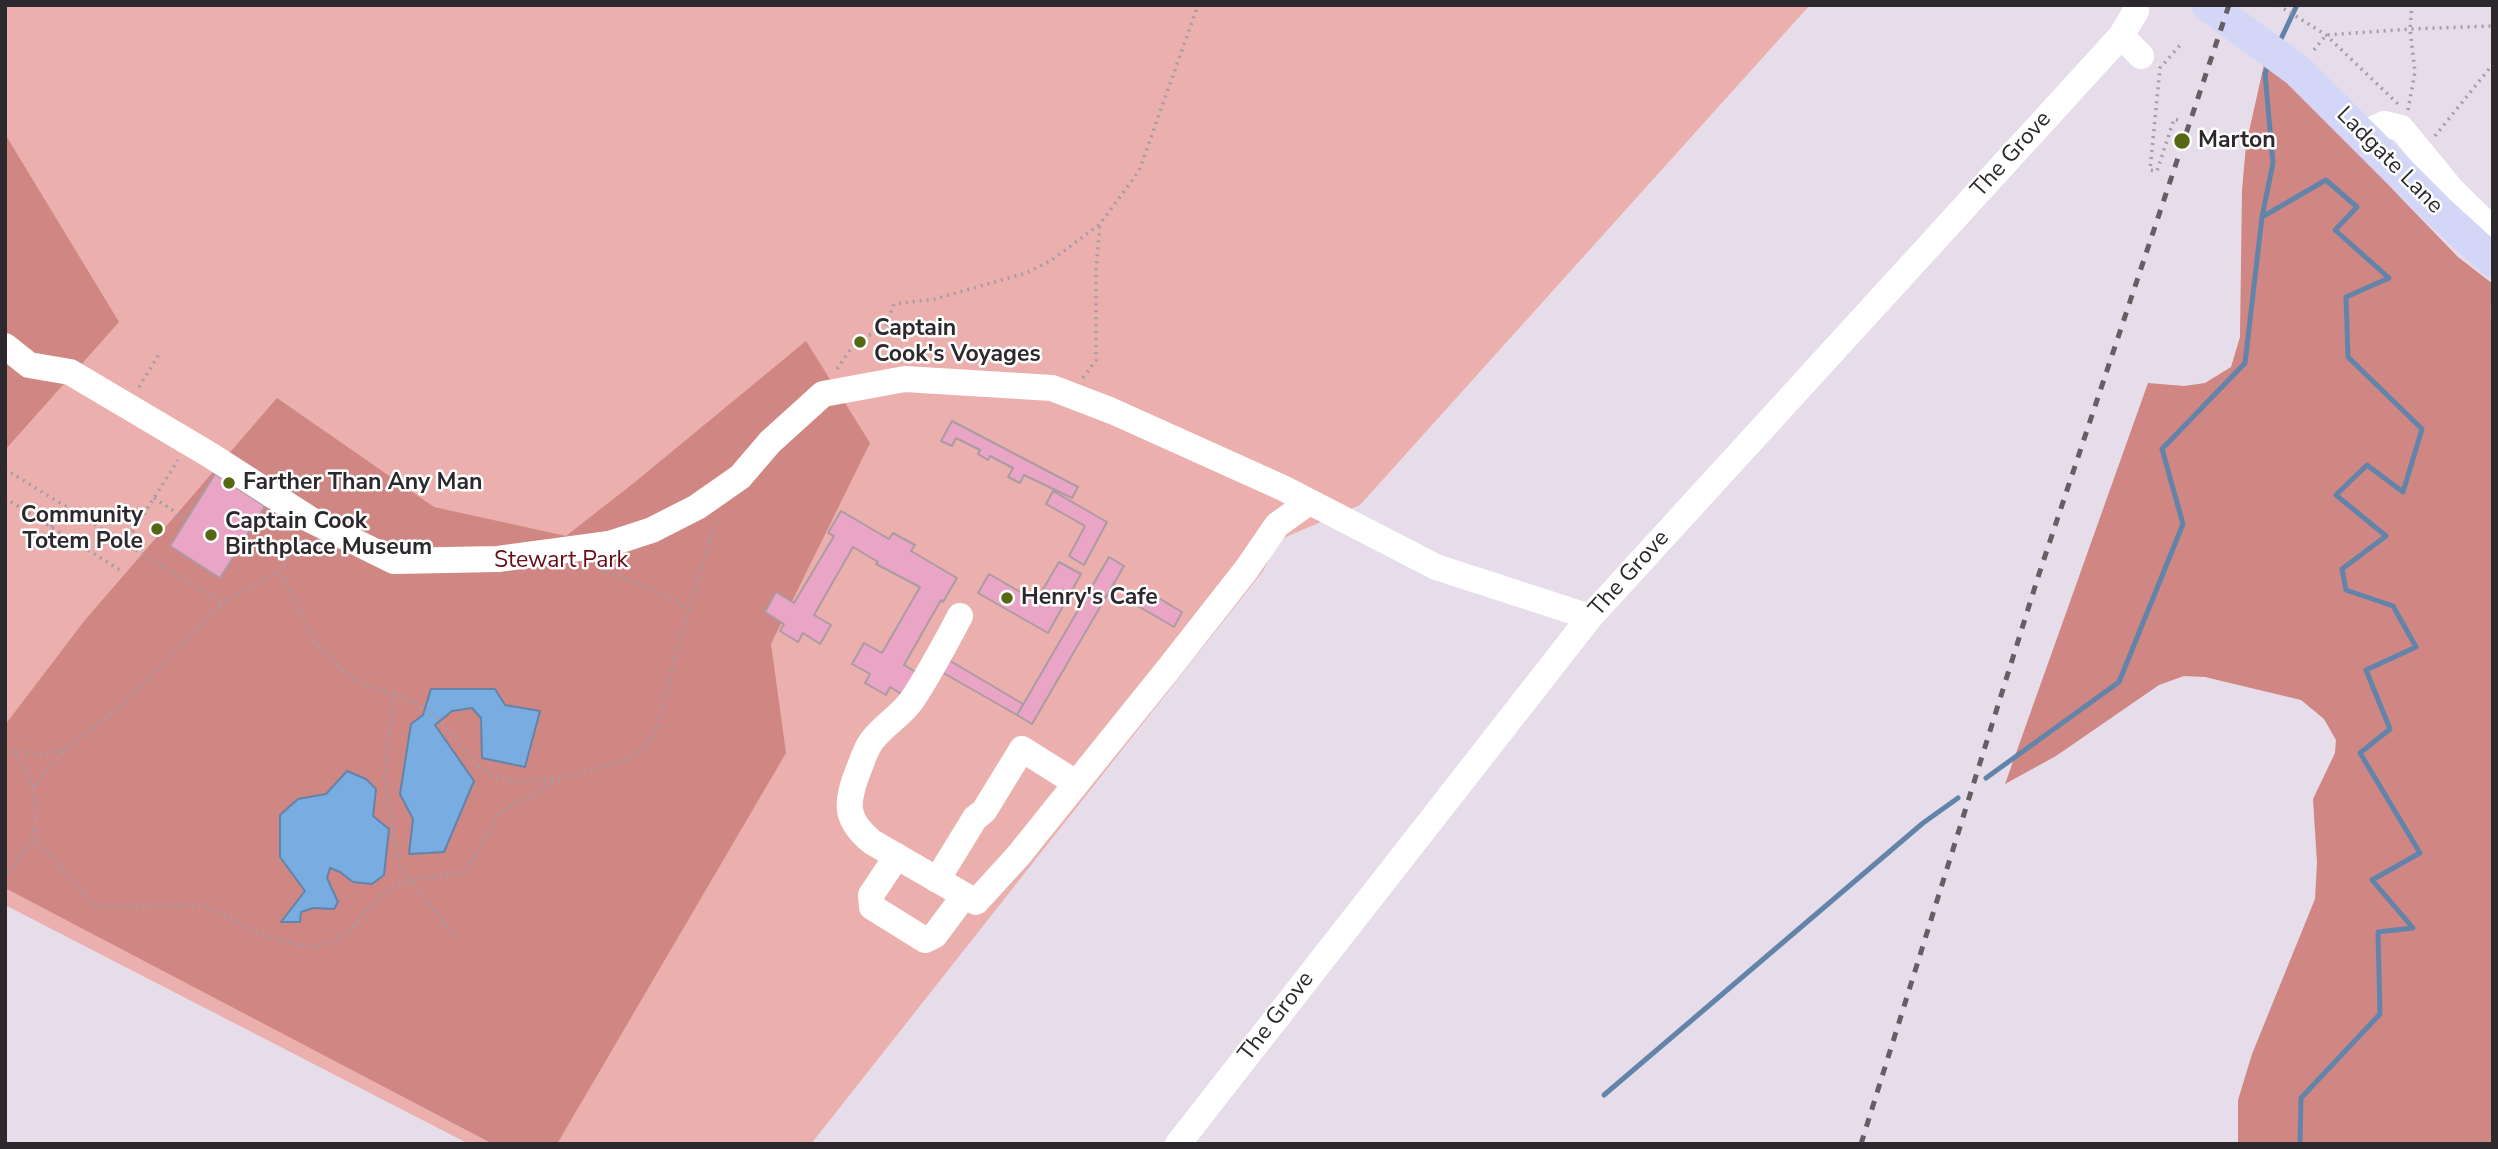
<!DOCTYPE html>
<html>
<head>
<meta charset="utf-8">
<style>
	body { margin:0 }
	#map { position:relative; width:2498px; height:1149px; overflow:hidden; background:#e6dcea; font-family:"Nunito Sans",sans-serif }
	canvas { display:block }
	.frame { position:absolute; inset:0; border:7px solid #2c282d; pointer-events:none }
</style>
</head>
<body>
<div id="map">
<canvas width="2498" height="1149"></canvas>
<div class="frame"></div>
</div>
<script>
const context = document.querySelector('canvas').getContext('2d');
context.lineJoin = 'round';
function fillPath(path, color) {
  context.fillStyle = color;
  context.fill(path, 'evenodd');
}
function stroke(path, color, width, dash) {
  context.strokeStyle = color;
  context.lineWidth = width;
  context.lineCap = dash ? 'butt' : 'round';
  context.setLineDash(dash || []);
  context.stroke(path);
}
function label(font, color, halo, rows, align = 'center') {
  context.font = font + ' "Nunito Sans",sans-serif';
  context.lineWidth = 5;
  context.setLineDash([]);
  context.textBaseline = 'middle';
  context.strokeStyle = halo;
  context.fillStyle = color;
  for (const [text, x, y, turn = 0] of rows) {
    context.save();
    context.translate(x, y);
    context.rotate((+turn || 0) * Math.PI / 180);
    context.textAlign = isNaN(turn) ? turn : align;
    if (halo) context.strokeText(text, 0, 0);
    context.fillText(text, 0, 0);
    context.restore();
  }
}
fillPath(new Path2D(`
	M5,5H1810L1360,505L1279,540L1263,571L811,1144H469L5,905Z`), '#ebb0ad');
fillPath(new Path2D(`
	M2265,60L2333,123L2399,196L2458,257L2493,284C2493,301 2488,313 2493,330V1144H2238V1100L2252,1054L2315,899L2317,863L2313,799L2335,753L2336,740L2324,719L2301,700L2205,677L2184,676L2159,685L2056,756L2005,784L2148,383L2184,386L2205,383L2231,367L2240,337L2242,190L2246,145Z
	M5,134L119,322L5,450Z
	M806,341L870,443L771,644L786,753L557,1144H493L5,888V725L85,620L277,398L434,507L566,536L635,482ZM431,689L505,705L482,758L481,718L472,708L452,711L435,725L474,781L409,854ZM376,789L373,816L353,882L340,872L330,868L326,878L338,902L334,909L313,908L301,912L305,891L280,857L299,799Z`), '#d08682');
const water = new Path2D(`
	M431,689H495L505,705L540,711L525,767L482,758L481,718L472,708L452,711L435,725L474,781L444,852L409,854L413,819L400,794L411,724L423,715Z
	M347,771L366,779L376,789L373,816L389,829L384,875L372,884L353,882L340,872L330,868L327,878L338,902L334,909L313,908L301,912L300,922H281L305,891L280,857V815L298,799L326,794Z`);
fillPath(water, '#79ace0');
stroke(water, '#6284aa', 2);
stroke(new Path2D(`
	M2279,43L2297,5
	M2269,65L2265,73L2273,163L2262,217L2326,180L2357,207L2335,230L2389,278L2346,297L2348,357L2422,429L2403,492L2367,465L2336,495L2386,536L2342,569L2346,590L2393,606L2416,647L2366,670L2390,729L2360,753L2420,853L2372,880L2413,928L2378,932L2380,1014L2301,1098L2300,1144
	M1986,778L2119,682L2183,524L2162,449L2245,363L2262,217
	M1604,1095L1923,823L1958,798`), '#6284aa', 5);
const building = new Path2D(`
	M952,421L1078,487L1072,498L1024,475L1020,483L1008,477L1013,468L990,456L988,460L978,454L980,450L956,438L952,446L941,441Z
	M215,474L265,506L220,578L170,546Z
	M1053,491L1107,522L1084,565L1069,556L1085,526L1046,504Z
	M841,511L889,539L893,533L915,545L911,551L957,578L943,602L941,600L904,665L921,675L908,698L890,687L886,695L865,683L870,674L852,664L864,643L882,653L920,587L876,564L878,562L853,547L814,615L831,625L820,644L803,633L798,642L780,631L784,624L765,612L776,592L794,603L834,536L828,533Z
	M1109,557L1124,566L1032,724L1017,715Z
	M1059,562L1081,574L1048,633L978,593L989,574L1036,601Z
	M1147,591L1182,612L1174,627L1138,606Z
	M947,659L1023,704L1017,715L940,671Z`);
fillPath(building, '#eaa4c5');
stroke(building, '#ab9ba2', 2);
stroke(new Path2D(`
	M2278,5L2326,35L2398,104
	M2314,50L2326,35L2410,29L2493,26
	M2408,110L2415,72L2410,29L2412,5
	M2178,120L2174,119L2157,171L2150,170L2160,68L2182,43
	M2435,136L2493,64
	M837,369L858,338L884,331L894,304L935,299L1026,273L1052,260L1100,224L1139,171L1198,5
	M1083,378L1096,360V269L1100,225
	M139,387L159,354
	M5,469L222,603
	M5,498L123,572
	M154,498L186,519
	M51,527L65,507
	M125,544L178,460
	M600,568L663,594L689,610
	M280,571L301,537
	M394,695C413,701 431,712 445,726C461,743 472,767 494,776C514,784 538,780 559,778
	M5,749C30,756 39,806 35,828C34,833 30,839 28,844L39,843
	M12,751L41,754L63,750
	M33,786L66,749L121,706L222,603L280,571L314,642L352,679L394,695L384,776L400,867L456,938
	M35,829L39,843L96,907L203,905L261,934L298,945L318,946L334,941L347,933L378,899L393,887L410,880L465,872L499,814L563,777L624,761L646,746L659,723L677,649L715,522
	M5,879L28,844`), '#a49ca7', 3.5, [2, 5]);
stroke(new Path2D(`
	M2121,36L2141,56
	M2362,134L2384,124L2401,128L2452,190L2493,230
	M5,346L29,365L70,372L210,455L311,520L394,561L498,559L609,544L652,530L697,507L740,477L770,442L823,394L905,379L1052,388L1112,411L1283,488L1436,567L1590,617
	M960,616C945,644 930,673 912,700C901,716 882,726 871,742C865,750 862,762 858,771C846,803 844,819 872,842L976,902L1018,856L1170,667L1246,570L1277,525L1309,502
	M897,856L871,895L872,907L925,940L935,935L964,896
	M937,880L975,818L984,811L1022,749L1076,783
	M1178,1144L1590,617L2121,36L2136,11`), '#fff', 26);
stroke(new Path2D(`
	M2208,5L2298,71L2438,211L2493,261`), '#d4d6f7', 33);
stroke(new Path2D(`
	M1861,1144L2039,574L2229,5`), '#645e65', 5, [9, 9]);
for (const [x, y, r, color] of [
	[2182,141,9,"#556915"],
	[860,342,7,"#556915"],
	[229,483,7,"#556915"],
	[157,529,7,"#556915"],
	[211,535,7,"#556915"],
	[1007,598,7,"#556915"]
]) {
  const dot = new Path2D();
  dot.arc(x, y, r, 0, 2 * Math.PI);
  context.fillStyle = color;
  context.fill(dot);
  stroke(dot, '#fff', 2.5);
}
label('bold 23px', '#2c282d', '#fff', [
	["Marton",2198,141],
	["Captain",874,329],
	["Cook's Voyages",874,355],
	["Farther Than Any Man",243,483],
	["Community",143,516,"right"],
	["Totem Pole",143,542,"right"],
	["Captain Cook",225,522],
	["Birthplace Museum",225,548],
	["Henry's Cafe",1021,598]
], 'left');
label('23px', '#2c282d', '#fff', [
	["The Grove",2012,155,-48],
	["Ladgate Lane",2389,161,45],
	["The Grove",1630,574,-48],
	["The Grove",1277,1017,-52]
]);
label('23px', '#670c16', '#fff', [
	["Stewart Park",561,561]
]);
</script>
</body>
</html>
